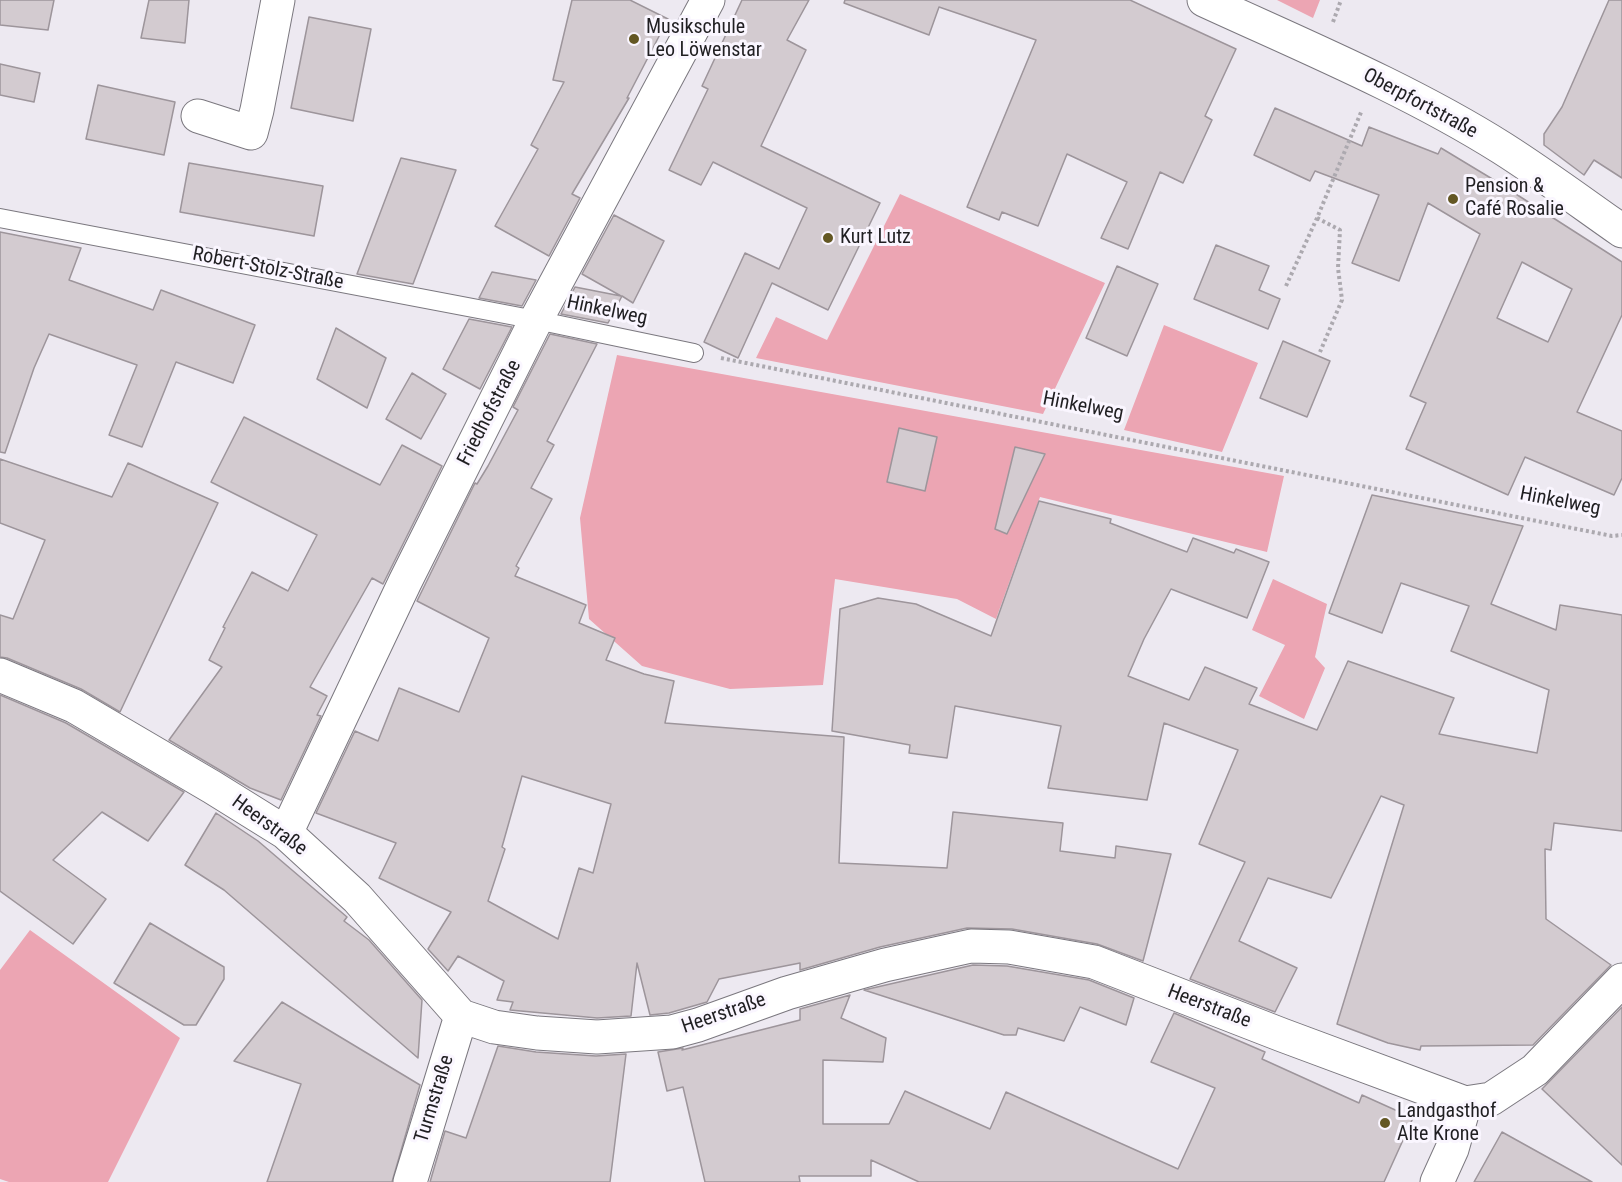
<!DOCTYPE html>
<html>
<head>
<meta charset="utf-8">
<style>
	body { margin:0 }
	canvas { display:block; background:#ede9f1 }
</style>
</head>
<body>
<canvas width="1622" height="1182"></canvas>
<script>
const context = document.querySelector('canvas').getContext('2d');
context.lineJoin = 'round';
function fillPath(path, color) {
  context.fillStyle = color;
  context.fill(path, 'evenodd');
}
function stroke(path, color, width, dash) {
  context.strokeStyle = color;
  context.lineWidth = width;
  context.lineCap = dash ? 'butt' : 'round';
  context.setLineDash(dash || []);
  context.stroke(path);
}
function label(font, color, halo, rows, align = 'center') {
  context.font = font + ' "Roboto Condensed",sans-serif';
  context.lineWidth = 6;
  context.setLineDash([]);
  context.textBaseline = 'middle';
  context.strokeStyle = halo;
  context.fillStyle = color;
  for (const [text, x, y, turn = 0] of rows) {
    context.save();
    context.translate(x, y);
    context.rotate((+turn || 0) * Math.PI / 180);
    context.textAlign = isNaN(turn) ? turn : align;
    if (halo) context.strokeText(text, 0, 0);
    context.fillText(text, 0, 0);
    context.restore();
  }
}
fillPath(new Path2D(`
	M1277,0H1320L1313,18Z
	M900,194L1105,283L1043,414L756,358L776,317L827,340Z
	M1164,325L1258,363L1222,452L1124,430Z
	M617,355L1284,476L1267,552L1040,497L996,619L957,599L835,579L823,685L730,689L642,666L589,619L580,518Z
	M1273,579L1327,604L1315,657L1325,668L1304,719L1259,696L1285,645L1252,630Z
	M30,930L180,1038L108,1182H9L0,1179V970Z`), '#eca5b3');
const building = new Path2D(`
	M0,0H54L48,30L0,25Z
	M149,0H189L185,43L141,38Z
	M572,0H630L668,19L627,98H629L572,194L580,198L549,256L495,226L538,149L531,145L564,82L553,80Z
	M742,0H809L787,40L806,50L761,146L880,203L828,310L772,283L738,358L704,342L745,253L779,269L807,208L713,162L701,185L669,170L708,89L702,86Z
	M845,0H1130L1236,49L1205,116L1212,120L1183,183L1160,172L1128,249L1101,238L1127,182L1067,154L1038,226L1002,212L999,220L967,207L1036,40L939,7L929,35L844,3Z
	M1609,0H1622V178L1594,160L1584,175L1544,145V134L1562,107Z
	M309,17L371,29L353,121L291,108Z
	M0,64L40,73L34,102L0,95Z
	M98,85L175,102L164,155L86,139Z
	M1275,108L1362,146L1369,127L1438,154L1441,148L1494,180L1622,262V315L1577,412L1622,431V478L1614,495L1525,457L1508,495L1406,449L1426,403L1410,396L1480,234L1428,203L1399,281L1352,263L1379,195L1315,171L1310,181L1254,155ZM1522,262L1572,289L1548,342L1497,318Z
	M401,158L456,170L413,284L357,274Z
	M189,163L323,186L314,236L180,212Z
	M614,215L664,241L633,303L622,296L608,323L561,314L575,287L621,296L582,274Z
	M0,232L81,248L69,280L153,310L161,290L255,325L233,383L176,362L142,447L109,435L137,365L49,334L34,368L5,453L0,452Z
	M1216,245L1269,266L1259,290L1280,299L1268,329L1194,299Z
	M1117,266L1158,284L1127,356L1086,338Z
	M492,272L536,280L522,306L479,298Z
	M469,319L512,327L480,389L443,369Z
	M336,328L386,358L367,408L317,379Z
	M550,334L597,344L547,441L554,445L531,488L552,499L516,566L519,568L515,576L586,605L579,623L615,638L606,660L644,674L674,681L665,723L844,737L839,863L947,868L953,812L1063,823L1060,851L1115,858L1116,846L1171,854L1143,961L1097,944L1012,929L967,928L880,947L800,970V963L719,979L707,1002L669,1013L650,1015L637,963L631,1016L597,1018L510,1010L513,1002L497,1000L504,981L458,956L448,971L428,949L451,912L379,878L396,843L316,813L355,731L378,741L399,688L459,712L489,638L417,601L475,483L477,484L488,466L518,410L513,407ZM522,776L611,804L593,873L579,868L558,939L488,901L505,849L502,847Z
	M1283,341L1330,361L1307,417L1260,398Z
	M412,373L446,394L421,439L386,419Z
	M244,417L380,485L402,445L442,466L383,584L372,578L310,687L327,696L317,715L321,716L281,800L250,788L169,740L222,667L209,660L225,628L223,627L252,572L288,591L317,535L211,482Z
	M899,428L937,437L925,491L887,482Z
	M1015,447L1045,454L1007,534L995,529Z
	M0,459L112,497L128,463L218,503L120,712L81,689L7,658L0,657V615L13,619L45,540L0,523Z
	M1372,495L1523,526L1491,604L1556,630L1560,605L1622,615V831L1554,823L1551,850L1545,849L1546,919L1611,965L1533,1045L1421,1046L1420,1050L1388,1043L1337,1024L1404,805L1381,796L1331,898L1268,878L1239,941L1297,968L1275,1012L1190,979L1245,862L1199,844L1238,750L1164,723L1147,800L1048,788L1061,726L955,706L947,758L909,753L910,745L832,731L840,609L878,598L916,604L991,636L1039,501L1111,519L1110,523L1187,552L1193,538L1234,553L1236,549L1269,562L1247,618L1171,589L1144,639L1128,676L1189,700L1205,667L1257,688L1249,704L1317,730L1348,661L1454,698L1439,734L1537,753L1549,690L1451,651L1469,606L1401,583L1382,633L1329,613Z
	M0,695L66,723L184,792L148,841L102,812L53,860L106,899L73,944L0,891Z
	M216,813L258,841L347,917L344,921L369,940L422,1000L418,1058L224,890L185,865Z
	M150,923L224,967V979L196,1025H184L114,983Z
	M973,965L1007,966L1089,980L1134,998L1126,1025L1080,1007L1064,1041L1018,1028L1016,1035H1004L864,990Z
	M850,995L841,1018L886,1038L883,1062L823,1060V1124H889L905,1091L990,1129L1006,1092L1178,1169L1215,1088L1151,1062L1174,1013L1265,1052L1262,1059L1359,1103L1362,1095L1413,1118L1384,1182H919L871,1160V1176H799L800,1182H705L683,1087L667,1091L658,1052L683,1048L682,1050L800,1020V1009Z
	M282,1002L420,1085L392,1182H267L301,1084L234,1061Z
	M1622,1007V1165L1542,1089Z
	M498,1046L536,1052L596,1056L626,1054L610,1182H430L445,1131L466,1138Z
	M1502,1132L1592,1182H1474Z`);
fillPath(building, '#d3cbd0');
stroke(building, '#9d959b', 1.5);
const service = new Path2D(`
	M0,218L536,320L694,353`);
const minor = new Path2D(`
	M198,116L251,133L257,110L278,0
	M0,675L74,706L212,787L286,833L357,898L461,1016L494,1027L537,1033L597,1037L672,1032L698,1025L787,993L885,965L971,946L1009,947L1094,962L1282,1035L1465,1103L1491,1099L1535,1070L1622,980
	M286,833L405,582L536,320L708,0
	M410,1182L461,1016
	M1437,1182L1452,1149L1465,1103`);
const tertiary = new Path2D(`
	M1204,0C1304,46 1408,89 1502,148C1543,174 1582,203 1622,231`);
stroke(service, '#7b787f', 20);
stroke(minor, '#7b787f', 35);
stroke(tertiary, '#7b787f', 35);
stroke(new Path2D(`
	M1333,22L1341,0
	M1317,218L1340,230L1338,268L1342,300L1320,352
	M1286,286L1317,218L1362,110
	M721,358L1612,536L1622,535`), '#aca9af', 4, [3, 3]);
stroke(service, '#fff', 18);
stroke(minor, '#fff', 33);
stroke(tertiary, '#fff', 33);
for (const [x, y, r, color] of [
	[634,39,6,"#635723"],
	[1453,199,6,"#635723"],
	[828,238,6,"#635723"],
	[1385,1123,6,"#635723"]
]) {
  const dot = new Path2D();
  dot.arc(x, y, r, 0, 2 * Math.PI);
  context.fillStyle = color;
  context.fill(dot);
  stroke(dot, '#faf6ff', 2);
}
label('20px', '#201f22', '#faf6ff', [
	["Musikschule",646,28],
	["Leo Löwenstar",646,51],
	["Pension &",1465,187],
	["Café Rosalie",1465,210],
	["Kurt Lutz",840,238],
	["Landgasthof",1397,1112],
	["Alte Krone",1397,1135]
], 'left');
label('20px', '#201f22', '#faf6ff', [
	["Oberpfortstraße",1420,104,28],
	["Robert-Stolz-Straße",268,269,11],
	["Hinkelweg",607,311,12],
	["Hinkelweg",1083,407,11],
	["Friedhofstraße",490,413,-63],
	["Hinkelweg",1560,502,11],
	["Heerstraße",269,826,36],
	["Heerstraße",1209,1007,21],
	["Heerstraße",724,1014,-19],
	["Turmstraße",435,1099,-73]
]);
</script>
</body>
</html>
